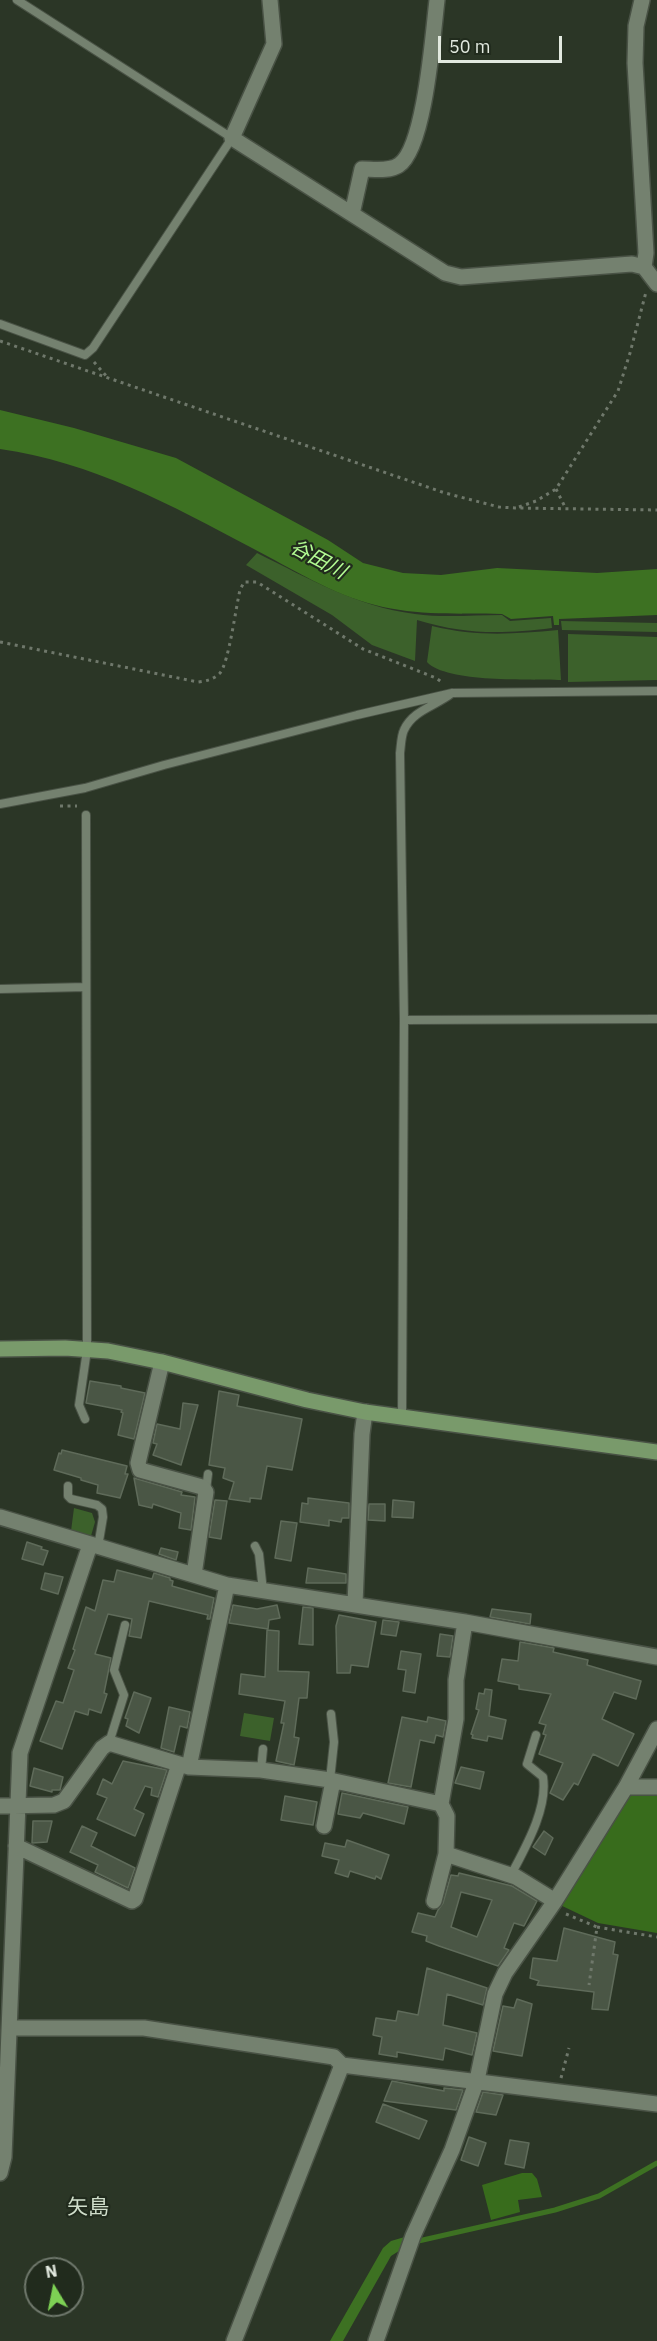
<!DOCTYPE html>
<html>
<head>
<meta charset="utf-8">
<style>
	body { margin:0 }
	#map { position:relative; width:657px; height:2341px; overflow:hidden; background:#2b3626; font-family:"IBM Plex Sans",sans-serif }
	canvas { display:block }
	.north { position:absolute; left:24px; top:2257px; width:60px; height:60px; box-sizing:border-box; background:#212b1d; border:2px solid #6e776b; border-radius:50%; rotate:350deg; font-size:16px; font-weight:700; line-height:24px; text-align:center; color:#e2e9df }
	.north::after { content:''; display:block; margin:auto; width:21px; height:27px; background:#7dd154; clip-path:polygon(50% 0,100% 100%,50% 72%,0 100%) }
	.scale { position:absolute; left:438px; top:36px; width:124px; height:27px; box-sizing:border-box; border:3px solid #e2e9df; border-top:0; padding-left:8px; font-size:18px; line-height:21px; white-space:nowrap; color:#e2e9df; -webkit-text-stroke:4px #212b1d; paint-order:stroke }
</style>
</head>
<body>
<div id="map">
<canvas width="657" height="2341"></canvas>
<div class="north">N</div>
<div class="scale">50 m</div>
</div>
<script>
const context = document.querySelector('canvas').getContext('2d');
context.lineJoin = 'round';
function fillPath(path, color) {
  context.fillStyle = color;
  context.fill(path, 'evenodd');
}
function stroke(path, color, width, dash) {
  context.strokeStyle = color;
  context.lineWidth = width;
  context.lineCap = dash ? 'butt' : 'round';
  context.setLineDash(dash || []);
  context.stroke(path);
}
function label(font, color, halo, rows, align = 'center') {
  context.font = font + ' "IBM Plex Sans","Noto Sans JP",sans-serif';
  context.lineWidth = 4.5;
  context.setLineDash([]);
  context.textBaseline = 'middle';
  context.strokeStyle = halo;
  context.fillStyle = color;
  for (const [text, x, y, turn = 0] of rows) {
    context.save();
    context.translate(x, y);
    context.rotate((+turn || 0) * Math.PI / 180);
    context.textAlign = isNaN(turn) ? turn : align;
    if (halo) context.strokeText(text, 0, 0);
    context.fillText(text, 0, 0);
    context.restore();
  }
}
fillPath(new Path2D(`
	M257,553C310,579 355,606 415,614C443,618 473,615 502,615L510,621L551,618L552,628C502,634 466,635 417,620L415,661L372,645L332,615L246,565Z
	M561,621L657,623V632L562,630Z
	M432,626C477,637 513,634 558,630L561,680C532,679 446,683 427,662Z
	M568,634L657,637V680L568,682Z
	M74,1508L92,1513L95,1522L91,1536L71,1531Z
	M244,1713L274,1718L270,1741L240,1736Z`), '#3c612b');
fillPath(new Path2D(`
	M629,1792L657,1793V1933L598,1923L558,1904Z
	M522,2173H532L537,2179L542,2197L518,2200L520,2212L491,2220L482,2185Z`), '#386c1c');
fillPath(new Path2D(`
	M0,410L74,428L176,458L328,540L363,563L403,573L441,575L497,568L597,573L657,569V615L559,619V625H554L553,616L511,619L502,614C460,613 417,616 375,605C332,594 292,569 252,548C171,505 92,462 0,449Z
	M408,2236L420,2237L418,2246L402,2249L391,2256L343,2341H330L383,2248L391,2241Z`), '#3d7122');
stroke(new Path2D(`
	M414,2242L555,2210L599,2196L657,2163`), '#3d7122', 5);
const building = new Path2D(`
	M90,1381L121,1386V1388L145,1393L134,1439L118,1435L123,1413L121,1412L122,1410L86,1403Z
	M219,1391L239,1395L237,1406L302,1419L292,1470L267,1466L261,1499L250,1498V1502L229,1499L234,1482L223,1478L225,1468L209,1465Z
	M183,1403L198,1405L181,1465L153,1455L157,1444L153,1443L157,1424L180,1429Z
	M62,1450L127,1466L125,1474H128L120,1498L97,1493L98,1485L81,1480V1478L54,1470L59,1453L61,1454Z
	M134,1478L182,1492L181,1495L195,1497L191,1530L179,1528L181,1513L153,1504L152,1508L139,1505Z
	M308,1498L349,1503V1518H342L341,1522L329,1520V1526L300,1522L302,1503L308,1504Z
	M215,1500L227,1501L221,1539L209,1537Z
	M393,1500L414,1502L413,1518L392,1517Z
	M369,1504H385V1521L368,1520Z
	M281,1521L297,1523L291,1561L275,1558Z
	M27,1542L42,1547L41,1549L48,1551L43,1565L22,1559Z
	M161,1548L178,1552L176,1560L159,1554Z
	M308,1568L346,1574V1583H306Z
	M117,1570L152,1579L154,1573L170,1578V1580L173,1581L172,1586L214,1598L210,1619H207L208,1615L149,1601L141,1638L129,1636L132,1619L108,1614L95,1654L111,1658L104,1693L107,1694L101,1713L89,1709L88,1715L75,1711L62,1749L40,1741L56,1701L63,1703L74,1670L68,1668L75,1650L73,1649L86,1607L95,1611L103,1580L114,1582Z
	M45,1573L63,1577L58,1594L41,1589Z
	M233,1605L257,1609L277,1605L280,1618L269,1620L268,1629L229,1623Z
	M303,1607L313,1608V1645L299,1644Z
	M492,1609L531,1614L530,1624L490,1617Z
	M339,1615L376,1622L368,1667L351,1665L350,1673H337L336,1626Z
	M383,1620L399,1622L396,1636L381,1634Z
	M267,1630L279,1631L278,1671L309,1672L307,1698H299L294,1737L299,1738L294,1765L276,1761L284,1723H281L285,1701L239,1694L241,1674L265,1677Z
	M440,1634L453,1636L450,1657L437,1656Z
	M520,1642L554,1648L553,1652L588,1660L587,1665L641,1681L636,1699L614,1692L602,1719L634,1734L618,1766L593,1754L578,1785L574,1783L563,1800L550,1793L563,1763L539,1754L546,1735L543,1734L546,1725L539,1723L551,1694L519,1689V1685L498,1681L502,1659L518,1661Z
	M401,1651L421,1654L415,1693L403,1691L406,1670L398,1669Z
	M485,1689L492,1690L489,1716L506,1720L502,1739L488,1736L487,1741L472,1738L473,1735L471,1734L479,1710L476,1709L479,1693L484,1694Z
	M134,1692L151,1698L139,1733L126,1726L128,1719L125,1718Z
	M169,1707L190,1712L187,1728L180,1726L174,1752L161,1748Z
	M402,1717L427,1722L428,1717L446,1721L443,1737L436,1735L434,1743L420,1740L411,1787L388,1783Z
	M123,1761L167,1770L158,1797L151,1795L152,1788L145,1786L134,1809L144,1814L135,1836L97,1819L107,1798L97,1794L103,1779L112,1784Z
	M461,1767L484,1772L480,1789L455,1783Z
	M34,1768L63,1777L60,1790H52V1792L30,1786Z
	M342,1793L408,1807L404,1824L363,1813L360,1818L338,1814Z
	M285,1796L317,1802L313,1825L281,1820Z
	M33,1821H52L47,1842L32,1843Z
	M82,1826L97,1833L91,1846L135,1868L128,1888L95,1872L98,1865L70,1852Z
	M544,1831L553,1838L545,1855L533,1847Z
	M347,1840L389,1855L381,1879L376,1876L375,1879L350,1871L348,1877L335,1873L339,1860L322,1856L325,1843L345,1847Z
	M459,1873L512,1886L537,1901L524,1926L514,1923L504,1948L509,1950L498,1966L439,1946L426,1941L427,1936L412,1932L418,1913L435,1917L438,1910L443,1903L451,1875L458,1876ZM461,1892L492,1900L477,1937L451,1927Z
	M564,1928L615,1942L613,1954L618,1955L608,2010L592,2009L594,1992L537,1985L539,1981L530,1978L533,1958L557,1961Z
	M427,1968L487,1988L483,2005L447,1994L443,2025L477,2033L472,2055L445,2048L443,2060L397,2052V2057L379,2054L382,2037L373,2035L376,2018L396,2021L398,2011L418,2015Z
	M517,1999L532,2004L522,2056L493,2051L503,2006L514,2008Z
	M392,2081L444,2091V2088L463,2090L456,2110L384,2101Z
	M483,2092L503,2095L496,2115L476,2112Z
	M383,2104L427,2121L419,2139L376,2122Z
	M469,2137L486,2143L478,2166L461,2160Z
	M510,2140L529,2143L524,2168L505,2164Z`);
fillPath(building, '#4a5645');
stroke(building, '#5f6b5a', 1.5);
const lane = new Path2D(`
	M0,324L85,355L93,348L232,138L17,0
	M0,804L85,788L164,765L357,715L452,693L657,691
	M0,989L86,987
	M404,1020L657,1019
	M402,1417L404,1020L400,753C401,746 401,736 404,730C413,710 436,706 452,693
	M85,1419L79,1405L87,1350L86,815
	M68,1486V1496L71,1499L97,1505L102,1509L103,1517L98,1547
	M206,1490L208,1474
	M255,1546L259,1554L263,1591
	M109,1743L124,1695L114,1670L125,1625
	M261,1770L263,1749
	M330,1780L334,1742L331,1714
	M511,1875C525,1848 548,1809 543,1777L527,1764L536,1735`);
const street = new Path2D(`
	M270,0L274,44L232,138L445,273L461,277L632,264L644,267L657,284
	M642,0L636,26L635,63L646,253L644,267
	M352,214L362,169C373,169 389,172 399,165C425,148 433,33 437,0
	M162,1362L138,1463L140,1470L202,1487L206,1492L194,1575
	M0,1517L227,1585L465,1622L657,1657
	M355,1604L362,1434L365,1412
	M189,1767L227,1585
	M626,1787H657
	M441,1804L456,1719V1680L465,1622
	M0,1806L54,1805L64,1801L102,1748L109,1743L189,1767L261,1770L330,1780L441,1804L447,1816L446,1854L516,1877L555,1901
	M324,1826L333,1781
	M16,1846L132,1901L135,1899L179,1764
	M434,1901L446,1854
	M10,2028H144L334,2057L342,2065L657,2104
	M0,2173L4,2157L20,1753L90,1545
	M234,2341L342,2065
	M376,2341L413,2236L452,2150L477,2080L495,1994L505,1973L555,1901L626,1787L657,1729`);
const secondary = new Path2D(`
	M0,1349L65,1348L108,1351L162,1362L307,1400L365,1412L657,1452`);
stroke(lane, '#495245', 10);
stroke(street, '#495245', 18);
stroke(secondary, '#495245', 18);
stroke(new Path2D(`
	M0,341L445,493L499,507L515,508L657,510
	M94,362L107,377
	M556,489L566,509
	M519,507L536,501L556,489L618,391L630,353L646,292
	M0,642L198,682C207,681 214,679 220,673C229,662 236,606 240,590L244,582H257L363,649L436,678L443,683
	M60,806H77
	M566,1914L597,1927L589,1985
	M597,1927L657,1937
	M561,2078L569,2048`), '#6f786b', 3, [3, 4.5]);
stroke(lane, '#74816f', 8);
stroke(street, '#74816f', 15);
stroke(secondary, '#799a6b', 15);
label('italic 20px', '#b3fc93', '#212b1d', [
	["谷田川",318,560,28]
]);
label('21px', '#d0decb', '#212b1d', [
	["矢島",88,2208]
]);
</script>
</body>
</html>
